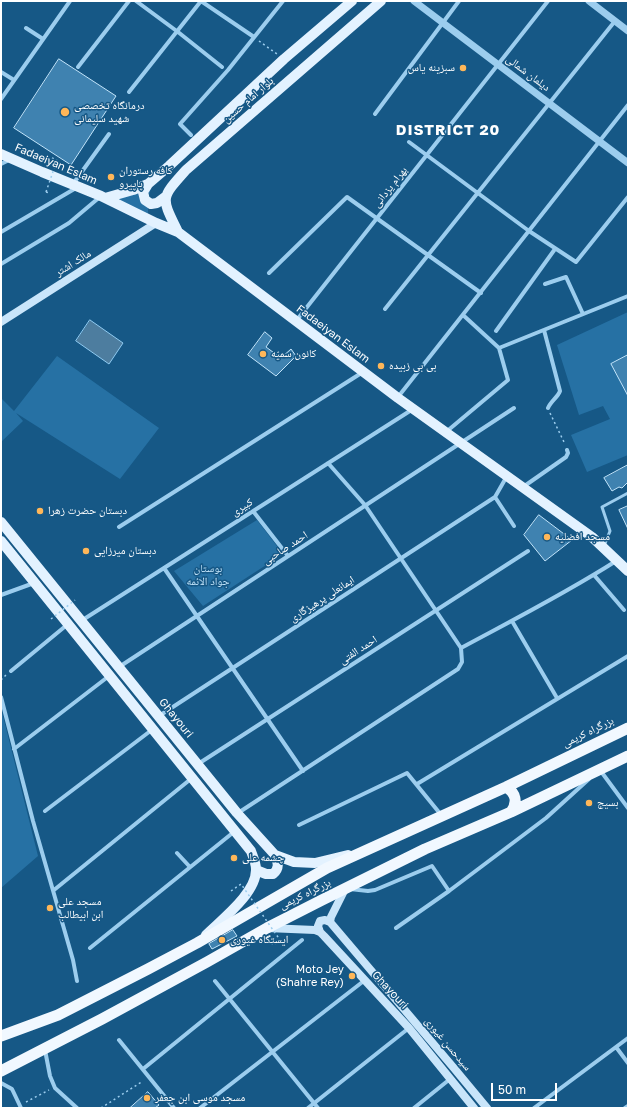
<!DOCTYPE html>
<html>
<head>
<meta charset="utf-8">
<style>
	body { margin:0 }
	#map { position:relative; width:629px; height:1109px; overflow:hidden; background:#165886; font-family:"Golos Text",sans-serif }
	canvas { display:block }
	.frame { position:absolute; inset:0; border:2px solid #fff; pointer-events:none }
	.scale { position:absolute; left:491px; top:1083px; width:66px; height:18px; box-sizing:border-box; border:2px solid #fff; border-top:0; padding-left:5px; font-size:12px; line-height:14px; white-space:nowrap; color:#fff; -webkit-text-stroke:3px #165886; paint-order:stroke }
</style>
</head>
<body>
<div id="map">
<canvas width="629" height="1109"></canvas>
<div class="frame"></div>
<div class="scale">50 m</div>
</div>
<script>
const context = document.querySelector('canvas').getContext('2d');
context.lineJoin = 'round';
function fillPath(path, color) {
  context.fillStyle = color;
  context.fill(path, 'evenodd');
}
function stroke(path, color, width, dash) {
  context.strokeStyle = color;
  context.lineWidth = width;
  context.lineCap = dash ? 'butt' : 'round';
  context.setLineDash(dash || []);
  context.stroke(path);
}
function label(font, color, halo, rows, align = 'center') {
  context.font = font + ' "Golos Text","Noto Naskh Arabic",sans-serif';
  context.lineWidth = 3;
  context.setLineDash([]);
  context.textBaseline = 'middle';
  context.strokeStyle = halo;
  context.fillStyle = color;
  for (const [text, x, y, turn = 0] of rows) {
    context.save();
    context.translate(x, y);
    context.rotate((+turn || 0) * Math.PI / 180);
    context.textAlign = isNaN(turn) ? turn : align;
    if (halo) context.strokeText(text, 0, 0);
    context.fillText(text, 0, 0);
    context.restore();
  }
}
fillPath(new Path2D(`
	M153,181L148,199V215L116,199Z
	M628,312V455L587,472L571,435L610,419L603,406L579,415L557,345Z
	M57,356L159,428L120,479L16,413L23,421L1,442V398L14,411Z
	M257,520L283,554L203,606L174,571Z
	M1,708L38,856L1,888Z`), '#2671a4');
const water = new Path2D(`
	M90,320L123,343L109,364L76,341Z`);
fillPath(water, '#4d7d9f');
stroke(water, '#8fcaf0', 1);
const building = new Path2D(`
	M59,59L116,96L71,165L14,128Z
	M265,332L272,338L266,347L281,358L291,349L296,356L276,376L248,355Z
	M628,355V396L611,364Z
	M628,465V482L622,488L619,487L612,491L604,478Z
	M628,506V529L619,510Z
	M539,515L572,540L545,561L524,535Z
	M233,930L237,936L212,949L209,944Z
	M148,1092L159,1105L155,1108H130Z`);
fillPath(building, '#3f82b0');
stroke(building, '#c2e4fa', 1);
stroke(new Path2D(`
	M259,41L277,54
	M52,158L57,160
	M46,192L50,193
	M550,413L565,444
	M1,680L7,674
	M268,939L273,945
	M26,1102L49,1090
	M101,1108L143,1081`), '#9ccdee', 1.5, [2, 3]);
stroke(new Path2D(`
	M604,546L610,531L602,507L628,493`), '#9ccdee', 3);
stroke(new Path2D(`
	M136,1L178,32L222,67
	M201,1L254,37
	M26,28L43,39
	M78,67L129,1
	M1,72L14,80
	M129,92L201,1
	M1,99L70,1
	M375,114L459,1
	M191,135L180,124L228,70L283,1
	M409,142L529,231L576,262L628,197
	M1,164L9,160
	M73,184L109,134
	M1,232L76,188
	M1,264L69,223L101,196
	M269,273L347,197L481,293
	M545,284L566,277L583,314
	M385,309L615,21
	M463,315L499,348
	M296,321L548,1
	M544,330L560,391C558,397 551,401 548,408
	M496,331L555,249
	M499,348L628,296
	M398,397L628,105
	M446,432L508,380L499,348
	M523,487L566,457L568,453L567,450
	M495,497L514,526
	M253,511L288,556
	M119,527L363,372
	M164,568L303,771
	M594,575L624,610
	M1,595L34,583
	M81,621L413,409
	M512,621L557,698
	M461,648C513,620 566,593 616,561
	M119,667L514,408
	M11,671L68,624
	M1,697L33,821L73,960L77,981
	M159,716L495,497L507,476
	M14,749L109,676
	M198,764L528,551
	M600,770L628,808
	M417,784L628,656
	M45,811L153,729
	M238,813L458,669L462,662L461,648L365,505L328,463
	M299,825L407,773L442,816
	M177,853L190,867
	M350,889L368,891L375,890L432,866L449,891
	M54,890L192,778
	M396,928L449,891L546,818L589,779
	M90,948L235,831
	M215,981L318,1108
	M119,1040L174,1108
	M616,1047L628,1063
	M45,1050L50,1076L55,1088L77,1108
	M143,1069L302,940
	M1,1083L12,1089L21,1108
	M200,1108L365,980
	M308,1108L409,1028
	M414,1108L450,1079
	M534,1108L628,1038
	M625,1108L628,1106`), '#9ccdee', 4);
stroke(new Path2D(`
	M414,1L628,163
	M589,1L628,31`), '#9ccdee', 7);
stroke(new Path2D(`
	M1,322L156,223
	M330,922L331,917L345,889
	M267,928L315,930L320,932L324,936L409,1028L474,1108
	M320,932L318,926L320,921L325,920L330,922L453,1067L487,1108`), '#c9e5fa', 8);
stroke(new Path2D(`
	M1,154L42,172L101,196L156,223L178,232L398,398L592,537L628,571
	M148,184L143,192L145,200L151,204L157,203L165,197
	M105,198L133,190L148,184L169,166L284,59L352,1
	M178,232C161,197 160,199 186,170L381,1
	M1,522L237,813L275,855L294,862L315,863L348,855
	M1,541L251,851C253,857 256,863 256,869C257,893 221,920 206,935
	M256,870L266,874H273C280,868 278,863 275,855`), '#e3f2ff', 10);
stroke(new Path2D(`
	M506,787C516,793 518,802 511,812
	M1,1036L58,1015L148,969L197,943L327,868L506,787L628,728
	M1,1071L102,1019L207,962L267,928L322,900L425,849L511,812L628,756`), '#f1f8ff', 11);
stroke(new Path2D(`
	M46,192L57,160
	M51,619L75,600
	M231,891L241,884L280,940L273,945`), '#9ccdee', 1.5, [2, 3]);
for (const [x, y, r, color] of [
	[463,68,4,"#ffb759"],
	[65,112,5,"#ffb759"],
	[111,177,4,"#ffb759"],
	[263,354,4,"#ffb759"],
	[381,366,4,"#ffb759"],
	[40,511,4,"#ffb759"],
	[547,537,4,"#ffb759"],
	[86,551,4,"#ffb759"],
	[589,803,4,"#ffb759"],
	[234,858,4,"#ffb759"],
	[50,908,4,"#ffb759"],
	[222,940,4,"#ffb759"],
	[352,976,4,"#ffb759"],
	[147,1098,4,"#ffb759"]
]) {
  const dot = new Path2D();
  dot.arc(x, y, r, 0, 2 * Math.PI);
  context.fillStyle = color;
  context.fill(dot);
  stroke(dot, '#165886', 1.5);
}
label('11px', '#fff', '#165886', [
	["سبزینه یاس",455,68,"right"],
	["درمانگاه تخصصی",74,106],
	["شهید سلیمانی",74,119],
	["کافه رستوران",119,171],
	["پاپیرو",119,184],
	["کانون سمیّه",271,354],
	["بی بی زبیده",389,366],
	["دبستان حضرت زهرا",48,511],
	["مسجد افضلیه",555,537],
	["دبستان میرزایی",94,551],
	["بسیج",597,803],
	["چشمه علی",242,858],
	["مسجد علی",58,902],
	["ابن ابیطالب",58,915],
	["ایستگاه غیوری",230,940],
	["Moto Jey",344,970,"right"],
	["(Shahre Rey)",344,983,"right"],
	["مسجد موسی ابن جعفر",155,1098]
], 'left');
label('11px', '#fff', '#165886', [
	["دیلمان شمالی",528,73,37],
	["بلوار امام حسین",248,100,-41],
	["Fadaeiyan Eslam",56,164,23],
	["بهرام یزدانی",390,187,-52],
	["مالک اشتر",73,263,-32],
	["Fadaeiyan Eslam",333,334,37],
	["کبیری",242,507,-33],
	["احمد صاحبی",285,548,-33],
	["ایمانعلی پرهیزگاری",322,599,-33],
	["احمد الفتی",358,650,-33],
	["Ghayouri",176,718,51],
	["بزرگراه کریمی",588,732,-26],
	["بزرگراه کریمی",305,894,-26],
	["Ghayouri",390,990,47],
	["سیدحسن غیوری",448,1044,50]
]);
label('11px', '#c2e4fa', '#165886', [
	["بوستان",208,569],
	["جواد الائمه",208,582]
]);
context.letterSpacing = '1px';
label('bold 15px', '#fff', '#165886', [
	["DISTRICT 20",448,130]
]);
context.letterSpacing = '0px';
</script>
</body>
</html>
